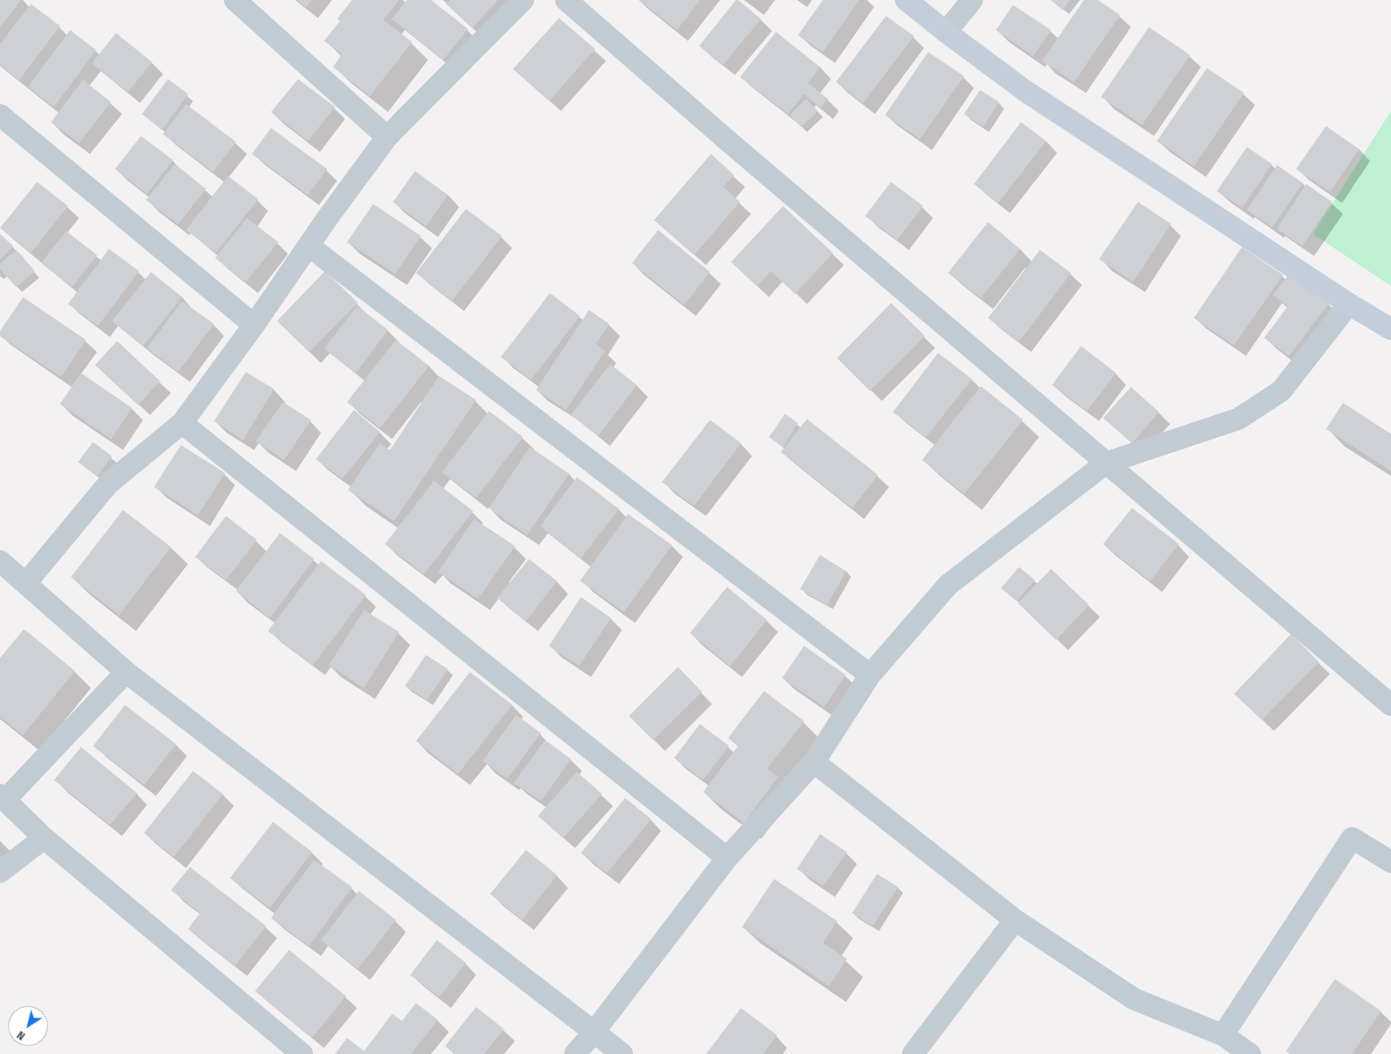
<!DOCTYPE html>
<html>
<head>
<meta charset="utf-8">
<style>
	body { margin:0 }
	#map { position:relative; width:1391px; height:1054px; overflow:hidden; background:#f3f1f1; font-family:"Fira Sans Condensed",sans-serif }
	canvas { display:block }
	.north { position:absolute; left:8px; top:1006px; width:40px; height:40px; box-sizing:border-box; background:#fff; border:1px solid #b6bbbf; border-radius:50%; rotate:216deg; font-size:11px; font-weight:700; line-height:16px; text-align:center; color:#48545f }
	.north::after { content:''; display:block; margin:auto; width:14px; height:18px; background:#1274ec; clip-path:polygon(50% 0,100% 100%,50% 72%,0 100%) }
</style>
</head>
<body>
<div id="map">
<canvas width="1391" height="1054"></canvas>
<div class="north">N</div>
</div>
<script>
const context = document.querySelector('canvas').getContext('2d');
context.lineJoin = 'round';
function fill(path, color) { context.fillStyle = color; context.fill(path, 'evenodd'); }
const toPath = rows => new Path2D(rows.map(r => 'M' + r).join(''));
function trace(path, color, width, dash) { context.strokeStyle = color; context.lineWidth = width; context.lineCap = dash ? 'butt' : 'round'; context.setLineDash(dash || []); context.stroke(path); }
fill(toPath([
	[1391,111,1391,286,1313,234]
]), '#bef1d1');
fill(toPath([
	[0,0,23,0,29,7,31,5,59,27,67,35,70,32,100,55,116,34,152,63,163,74,140,103,101,71,89,86,110,103,122,114,90,154,63,134,52,122,59,113,0,66],
	[295,0,332,0,318,18],
	[354,0,403,0,406,3,408,0,429,0,467,30,478,41,455,70,405,30,401,35,411,43,428,60,388,112,351,83,334,66,342,57,326,41,341,21],
	[443,0,519,0,484,39],
	[639,0,720,0,688,41,647,8],
	[744,0,775,0,764,15],
	[797,0,812,0,807,7],
	[824,0,867,0,874,7,835,63,811,46,799,35],
	[1051,0,1080,0,1069,14],
	[1085,0,1097,0,1119,16,1131,27,1086,93,1055,73,1047,64,1045,67,1009,42,997,30,1050,31,1059,39],
	[559,19,606,61,561,111,526,80],
	[760,19,772,31,735,75,712,57,701,46],
	[913,37,924,48,875,114,848,93,837,82],
	[1189,56,1201,67,1154,136,1114,109,1103,97],
	[820,67,831,79,820,93,839,111,833,119,816,105,814,108,823,117,807,132,800,125,753,88,741,77],
	[963,77,974,88,932,150,898,126,886,115],
	[168,81,193,101,189,107,235,143,247,154,228,178,257,200,268,211,257,227,277,243,288,254,258,293,228,269,217,258,218,256,191,233,189,235,159,212,148,200,150,198,128,181,116,169,172,160,183,172,213,197,224,182,176,145,164,134,165,132,143,114],
	[980,91,999,103,1004,109,989,132,971,120,966,114],
	[1243,94,1255,105,1206,177,1170,152,1158,141],
	[334,108,345,119,320,152,284,124,272,112],
	[1046,141,1057,153,1010,213,987,195,976,184],
	[1359,149,1370,161,1342,203,1309,180,1298,169],
	[254,154,326,170,337,181,319,205,265,165],
	[711,156,745,187,735,199,751,214,706,265,655,220],
	[1271,165,1276,169,1302,183,1306,187,1331,203,1343,214,1314,256,1285,236,1284,238,1255,217,1254,219,1230,202,1218,191],
	[37,183,67,207,79,218,67,233,102,261,110,251,138,272,146,280,182,297,192,309,213,324,224,336,190,382,155,356,118,326,110,337,81,315,70,304,78,293,13,239,2,228],
	[448,195,459,207,438,237,406,214,394,202],
	[922,207,933,218,909,250,878,227,867,216],
	[783,208,844,265,807,304,783,281,769,297,744,274],
	[1170,225,1181,236,1145,292,1112,271,1101,259],
	[658,232,709,273,721,284,696,316,644,275,633,263],
	[0,235,24,258,23,258,39,278,22,292,7,276,4,279,0,276],
	[420,237,432,248,407,285,360,254,348,242],
	[501,237,512,248,464,311,429,284,418,273],
	[1020,249,1032,262,1041,251,1070,274,1082,285,1031,352,1001,329,989,318,1027,269,1025,268,993,309,961,284,950,273],
	[325,273,368,315,388,331,399,342,398,343,429,366,439,377,475,401,488,414,522,438,534,449,533,450,569,474,575,481,577,479,619,510,627,518,671,545,683,557,635,623,593,592,582,580,591,567,548,533,539,545,501,520,489,507,488,509,450,479,443,489,472,512,483,523,482,525,514,547,526,559,509,582,511,583,529,560,557,582,568,594,538,631,510,609,499,598,490,610,450,583,443,575,435,584,398,556,386,544,398,528,366,506,349,489,351,487,328,470,317,459,379,432,391,444,387,449,390,451,422,403,421,402,392,439,360,414,349,402,365,381,330,353,321,363,278,321],
	[1290,274,1328,304,1340,315,1300,367,1277,349,1266,338,1288,308,1282,303,1246,356,1207,329,1195,318,1282,276,1286,280],
	[550,294,583,320,609,325,620,336,608,355,616,363,613,368,636,385,648,397,610,446,578,420,548,401,537,390,539,387,513,368,502,356],
	[891,304,935,348,882,401,838,358],
	[0,333,85,341,97,352,81,374,132,409,143,420,123,450,73,416,61,404,73,388,11,345,0,335],
	[247,373,274,390,285,402,284,404,310,421,321,433,296,471,269,453,259,443,254,450,227,433,215,421],
	[1115,373,1126,385,1099,421,1065,396,1053,385],
	[108,376,159,382,171,393,150,415],
	[972,380,980,388,981,387,1022,421,1039,437,982,510,940,476,924,460,935,445,906,423,894,411],
	[1158,412,1170,424,1144,454,1104,418],
	[785,415,801,428,877,476,889,487,864,519,794,463,782,452,785,449,771,437],
	[710,422,741,444,752,456,706,516,675,494,664,482],
	[1328,429,1391,435,1391,476,1344,446],
	[94,444,117,463,103,481,85,467],
	[224,474,235,485,210,526,167,498,156,487],
	[123,511,171,548,188,564,136,631,89,594,72,577],
	[280,534,319,565,365,596,376,607,370,615,398,633,410,645,375,699,341,677,331,667,325,675,281,642,270,631,275,623,248,603,237,591,238,590,208,568,196,556,256,541,267,552],
	[1104,544,1178,545,1189,557,1162,592,1115,555],
	[1051,570,1100,617,1068,650,1020,603,1008,594,1034,581,1038,584],
	[846,571,851,577,833,609,807,595,802,589],
	[727,589,767,621,778,632,742,677,702,645,691,633],
	[611,619,622,630,591,677,561,657,550,645],
	[1291,636,1330,674,1274,731,1247,705],
	[0,660,74,671,91,688,40,751,0,719],
	[678,669,712,704,665,751,630,716],
	[447,670,453,675,433,705,412,692,406,686],
	[470,673,512,705,523,717,521,720,540,734,551,746,571,760,582,771,579,775,613,806,575,848,551,827,547,808,527,794,521,788,519,790,495,773,487,764,470,785,428,753,417,741],
	[845,676,857,687,836,718,794,689,783,678],
	[764,692,803,722,820,739,795,795,761,839,721,809,704,792,709,786,686,769,675,758,728,747,734,753,739,747,729,738],
	[125,706,176,745,187,756,156,796,106,757,95,745],
	[193,772,223,795,234,806,186,868,156,844,145,833],
	[56,780,136,793,147,805,122,836,67,792],
	[650,819,661,831,619,884,594,865,582,853],
	[273,823,312,853,323,864,321,866,351,888,357,894,395,921,406,932,370,980,328,946,321,956,284,929,272,918,275,914,243,889,231,878],
	[0,841,11,852,0,863],
	[526,852,557,876,568,888,534,930,503,906,492,894],
	[846,853,857,864,835,897,810,880,798,868],
	[878,875,898,888,903,893,879,931,859,919,853,913],
	[173,890,265,927,277,938,247,976,201,940,189,929,200,914,184,902],
	[836,922,853,938,841,957,863,977,846,1002,760,943,743,927],
	[465,963,476,975,451,1008,423,986,412,975],
	[256,991,345,997,357,1008,324,1048,268,1002],
	[741,1010,776,1036,787,1048,783,1054,708,1054],
	[1380,1011,1391,1022,1391,1024,1371,1054,1290,1054],
	[437,1020,449,1032,431,1054,336,1054,364,1052],
	[503,1030,515,1041,504,1054,454,1054,446,1046]
]), '#0003');
fill(toPath([
	[0,0,21,0,0,27],
	[297,0,312,0,306,7],
	[352,0,399,0,383,20,412,42,370,96,333,67,342,54,324,41,340,21,337,19],
	[407,0,431,0,468,29,443,60,392,19],
	[450,0,498,0,472,28,446,4],
	[639,0,700,0,677,30],
	[736,0,738,0,761,19,723,65,699,46],
	[823,0,859,0,823,52,798,35],
	[1051,0,1070,0,1063,10],
	[1084,0,1098,0,1120,15,1074,82,1042,61],
	[31,4,60,26,19,80,0,65,0,44],
	[1013,5,1051,30,1033,56,996,30],
	[886,16,914,36,863,103,836,82],
	[559,18,595,49,549,101,513,69],
	[1149,27,1190,55,1142,125,1101,97],
	[70,30,96,50,54,107,28,87],
	[776,32,820,67,808,83,828,99,821,108,804,94,788,114,740,77],
	[116,33,152,62,128,92,92,63],
	[928,52,964,76,920,139,885,115],
	[1207,68,1244,93,1194,166,1157,141],
	[168,79,188,94,162,130,142,114],
	[298,79,335,107,308,141,271,112],
	[83,80,111,102,79,143,51,122],
	[980,90,999,102,983,127,964,114],
	[806,99,818,111,801,127,790,115],
	[186,104,236,142,213,172,163,134],
	[1021,122,1046,141,998,203,974,184],
	[1326,126,1359,149,1330,192,1296,169],
	[271,128,327,169,308,195,252,154],
	[141,136,173,160,147,194,115,169],
	[1247,147,1272,164,1242,208,1217,191],
	[711,154,734,175,723,187,740,202,694,255,654,220],
	[175,164,206,189,178,224,146,200],
	[1277,165,1303,183,1272,227,1247,210],
	[415,171,448,195,426,226,393,202],
	[228,176,258,199,216,253,186,230],
	[37,182,68,206,31,253,0,228],
	[891,182,923,206,897,240,865,216],
	[1306,184,1332,202,1302,246,1277,229],
	[1138,202,1171,224,1133,282,1099,259],
	[373,204,421,236,395,274,347,242],
	[783,206,833,253,795,294,771,271,757,286,731,262],
	[466,209,502,236,452,301,416,273],
	[247,218,278,242,246,282,215,258],
	[988,222,1020,249,981,298,948,273],
	[658,230,710,272,684,305,632,263],
	[66,231,97,255,72,287,41,263],
	[0,234,13,246,0,260],
	[1242,247,1283,275,1234,345,1194,318],
	[109,249,139,271,98,326,68,304],
	[16,250,35,271,16,287,0,269,0,264],
	[1040,250,1071,273,1019,342,988,318],
	[325,271,358,303,309,352,277,321],
	[151,272,182,297,143,346,112,321],
	[1290,273,1329,303,1289,356,1264,338,1288,306,1273,295],
	[550,293,580,316,531,380,501,357],
	[23,297,86,340,61,377,0,336,0,331],
	[182,301,214,324,178,372,147,348],
	[891,303,925,336,870,391,837,358],
	[357,306,388,330,356,373,324,349],
	[589,310,609,324,596,344,605,351,566,410,536,390],
	[396,340,429,366,380,428,347,402],
	[117,341,160,381,138,405,95,365],
	[1081,346,1116,373,1087,411,1052,385],
	[938,353,972,379,926,437,893,412],
	[610,364,637,385,598,436,571,415],
	[246,372,274,389,243,440,214,421],
	[81,373,132,408,111,439,60,404],
	[439,376,476,400,394,521,348,490,380,443,390,450],
	[981,386,1023,420,964,494,922,460],
	[1131,387,1159,412,1132,443,1103,418],
	[283,402,311,420,284,460,256,441],
	[1343,403,1391,434,1391,471,1326,429],
	[354,410,380,432,342,479,316,459],
	[489,411,523,437,476,498,442,472],
	[785,414,798,423,783,447,769,437],
	[807,419,878,475,852,508,781,452],
	[710,420,741,443,694,506,662,482],
	[93,442,112,456,97,476,78,462],
	[181,445,225,473,198,515,154,487],
	[530,447,569,474,527,535,489,508],
	[577,477,619,509,581,558,540,526],
	[434,481,473,511,424,574,385,544],
	[1132,508,1179,544,1150,581,1103,544],
	[123,510,171,547,119,615,71,577],
	[628,514,672,545,624,612,580,581],
	[226,516,257,540,226,580,195,557],
	[474,519,515,546,478,599,438,572],
	[280,533,314,559,270,618,236,591],
	[820,555,846,571,827,605,800,589],
	[529,559,557,581,526,621,497,598],
	[321,561,366,595,313,665,268,631],
	[1019,567,1035,580,1017,601,1001,588],
	[1051,569,1089,605,1056,640,1018,603],
	[727,587,767,620,730,666,690,633],
	[581,597,611,618,579,666,549,646],
	[364,610,399,632,364,688,329,665],
	[24,629,75,671,23,735,0,717,0,658],
	[1291,634,1319,662,1262,720,1234,694],
	[804,646,846,675,824,707,782,678],
	[426,655,448,669,427,700,405,686],
	[678,667,702,692,653,740,629,716],
	[470,672,512,705,458,774,416,741],
	[764,691,804,721,767,769,778,777,744,823,703,792,738,746,728,738],
	[125,705,176,744,144,785,93,746],
	[516,715,541,733,507,779,483,761],
	[700,724,729,746,703,780,674,758],
	[545,740,571,759,541,801,514,783],
	[81,747,137,793,110,825,54,780],
	[193,771,223,794,174,857,144,833],
	[577,772,602,794,563,838,538,816],
	[625,798,651,819,607,873,581,853],
	[273,822,312,852,270,908,230,878],
	[820,834,847,852,823,886,797,869],
	[526,850,557,875,522,920,490,894],
	[314,860,352,887,309,946,271,918],
	[190,867,266,926,235,966,188,929,200,913,171,890],
	[877,874,898,887,873,926,852,913],
	[774,879,837,921,823,943,847,959,829,986,742,927],
	[359,891,396,920,358,969,321,940],
	[437,940,466,963,439,997,410,975],
	[289,950,346,996,312,1038,255,991],
	[1335,979,1381,1011,1352,1054,1290,1054,1286,1051],
	[416,1003,438,1020,411,1054,335,1054,347,1038,364,1051,392,1014,402,1021],
	[476,1007,504,1029,484,1054,455,1054,445,1046],
	[741,1008,777,1035,763,1054,706,1054]
]), '#cdd0d5');
trace(toPath([
	[235,0,387,137],
	[566,0,728,141,1391,705],
	[946,32,972,0],
	[0,115,254,325],
	[309,246,870,675],
	[182,423,727,858],
	[0,561,126,672,594,1032,575,1054],
	[26,583,108,484,182,423,254,325,326,220,387,137,523,0],
	[814,762,1015,920,1134,999,1223,1035,1250,1054],
	[0,795,44,838],
	[5,800,126,672],
	[0,872,44,838,302,1054],
	[1223,1035,1352,838,1391,862],
	[622,1054,594,1032,727,858,814,762,870,675,948,585,1106,463,1238,419,1281,391,1349,304],
	[913,1054,1015,920]
]), '#c1cbd3', 22);
trace(toPath([
	[906,0,946,32,1024,90,1349,304,1391,329]
]), '#c3ceda', 22);
</script>
</body>
</html>
